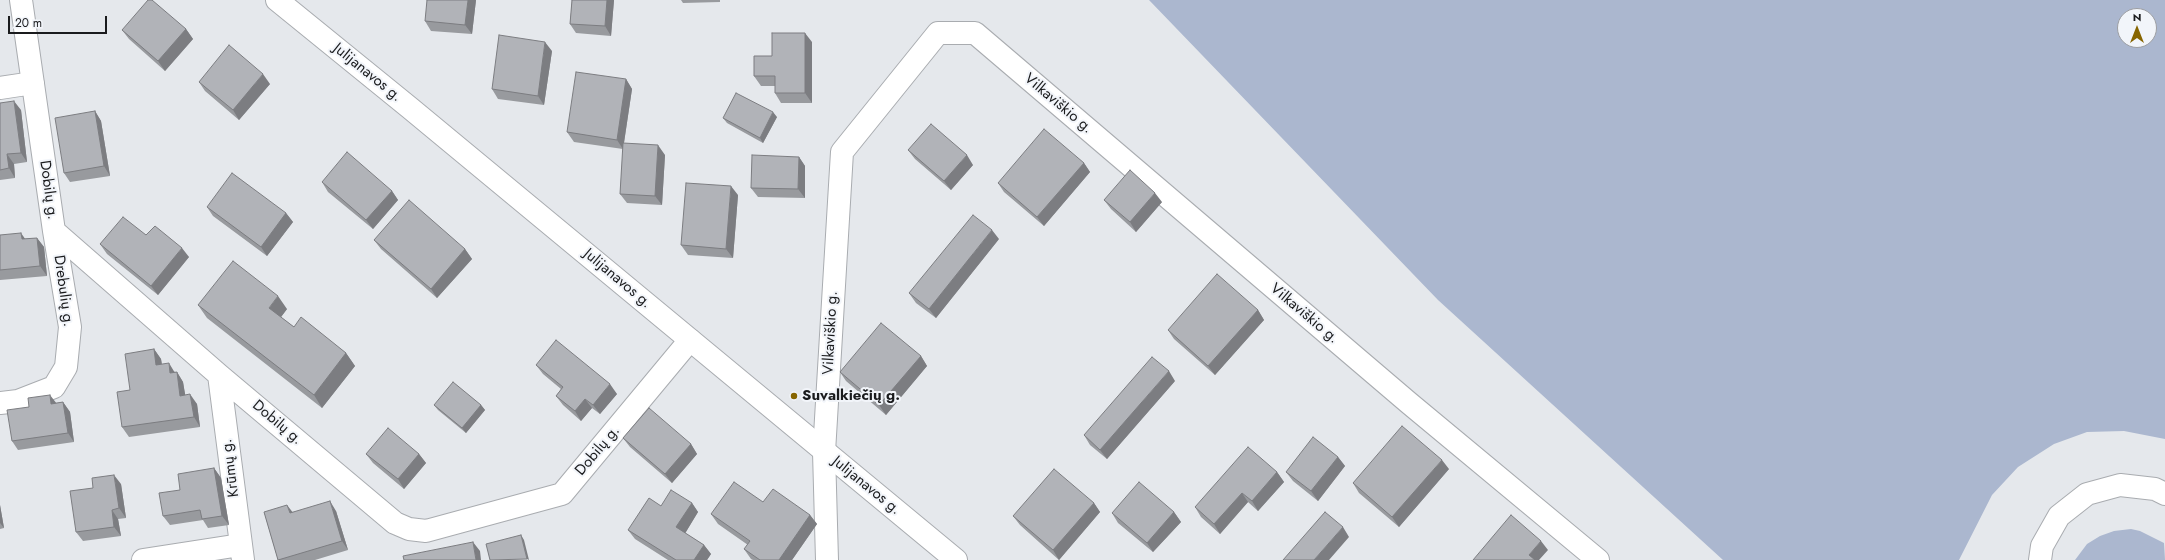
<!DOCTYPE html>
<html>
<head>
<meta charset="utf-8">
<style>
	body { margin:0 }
	#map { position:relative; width:2165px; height:560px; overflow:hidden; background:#e5e8ec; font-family:Jost,sans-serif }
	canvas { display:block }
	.north { position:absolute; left:2117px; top:8px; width:40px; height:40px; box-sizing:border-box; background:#f2f5fa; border:1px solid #9c9ea2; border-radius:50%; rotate:0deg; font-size:11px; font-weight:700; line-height:16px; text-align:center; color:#1a1b1d }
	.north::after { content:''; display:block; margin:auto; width:14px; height:18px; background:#876500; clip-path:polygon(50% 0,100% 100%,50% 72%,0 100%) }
	.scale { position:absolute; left:8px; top:16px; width:99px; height:18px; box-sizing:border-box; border:2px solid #1a1b1d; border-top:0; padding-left:5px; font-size:12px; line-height:14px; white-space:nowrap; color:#1a1b1d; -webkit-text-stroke:3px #f2f5fa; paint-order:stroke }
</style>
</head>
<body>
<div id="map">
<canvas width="2165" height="560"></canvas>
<div class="north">N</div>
<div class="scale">20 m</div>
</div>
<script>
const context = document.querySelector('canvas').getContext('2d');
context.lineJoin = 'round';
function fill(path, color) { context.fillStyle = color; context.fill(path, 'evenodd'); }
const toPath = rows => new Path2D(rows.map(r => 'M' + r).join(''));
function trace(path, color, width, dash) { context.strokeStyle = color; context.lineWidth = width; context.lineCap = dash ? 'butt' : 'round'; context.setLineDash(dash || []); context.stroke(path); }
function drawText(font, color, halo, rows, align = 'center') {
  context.font = font + ' Jost,sans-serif'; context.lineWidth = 4; context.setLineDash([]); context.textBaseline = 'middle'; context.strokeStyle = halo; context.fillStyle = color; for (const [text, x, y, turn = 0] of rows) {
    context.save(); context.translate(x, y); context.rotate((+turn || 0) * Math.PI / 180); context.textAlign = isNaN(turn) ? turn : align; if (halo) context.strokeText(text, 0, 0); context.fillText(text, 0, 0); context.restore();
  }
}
fill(toPath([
	[1149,0,2165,0,2165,439,2124,431,2087,432,2054,444,2018,467,1992,495,1959,560,1723,560,1438,300],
	[2125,16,2149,16,2149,40,2125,40],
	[2131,529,2140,531,2164,543,2165,560,2075,560,2087,544,2100,536,2114,531]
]), '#abb7cf');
const minor = toPath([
	[21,0,54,231,219,375,395,523,409,529,426,531,562,494,690,340],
	[0,88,33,83],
	[219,375,243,560],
	[0,403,18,401,54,387,66,367,70,327,54,231],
	[143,560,240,545],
	[827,560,824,452,842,152,938,33,975,33,1409,403,1598,560]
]);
const major = toPath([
	[277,0,410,108,956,560],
	[2040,560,2042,546,2059,516,2087,494,2120,485,2155,489,2165,494]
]);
trace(minor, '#a9acb0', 24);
trace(major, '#a9acb0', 24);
trace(minor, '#fff', 22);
trace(major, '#fff', 22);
fill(toPath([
	[476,0,472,34,431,31,425,21],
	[572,0,614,0,611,36,576,33,570,24],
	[681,0,720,0,720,2,683,3],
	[186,29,193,39,165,71,129,39,122,30],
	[812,42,812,103,781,103,775,93,775,86,761,86,754,76,772,56],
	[552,51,544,105,498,99,492,89],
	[626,79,632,89,624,143,665,155,662,205,627,203,620,194,623,149,574,142,567,132],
	[199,82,270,84,239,120,205,91],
	[0,103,21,110,27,162,14,164,15,178,0,180],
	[95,111,101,121,110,176,70,182,64,173],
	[777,117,763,143,727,123,723,118],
	[908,150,973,165,951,190,915,159],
	[799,157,805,166,805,198,758,197,751,188],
	[1084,163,1090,172,1044,226,1004,192,998,183],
	[322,182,392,191,398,200,373,229,328,192],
	[738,195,733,258,688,255,681,245],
	[1104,200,1162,202,1136,232,1111,209],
	[207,207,286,213,293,222,267,256,213,216],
	[0,235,25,239,37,238,44,247,47,276,0,280],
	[146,235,189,257,158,295,107,254,100,244],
	[999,239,936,318,916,303,909,293],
	[374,240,465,249,472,259,437,298,381,249],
	[198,305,287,309,281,317,294,327,346,353,355,366,322,408,207,318],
	[1258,310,1264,320,1215,375,1174,339,1168,330],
	[154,349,161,359,162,364,175,372,177,372,183,382,185,395,197,404,200,427,129,437,122,427,130,390],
	[921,356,927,366,886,415,846,381,840,372],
	[536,365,617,394,600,414,592,408,581,421,563,405,556,396,561,389,543,374],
	[1175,381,1107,459,1090,445,1084,435],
	[63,402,70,412,74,442,18,450,12,441,56,403],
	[434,405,481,405,485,410,466,433,438,410],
	[623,438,691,444,697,454,672,483,630,447],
	[366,454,419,454,426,463,404,489,373,463],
	[1338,457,1345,466,1318,501,1293,481,1286,472],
	[214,468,221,478,229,525,208,528,203,520,170,525,163,516,180,490],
	[1449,469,1399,527,1359,493,1353,483],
	[1277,472,1284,482,1258,511,1248,502,1220,534,1201,517,1195,507],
	[121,484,126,518,118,519,121,536,83,541,76,532],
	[763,502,810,515,817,524,792,560,753,560,751,559,744,549,748,545,718,524,711,514],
	[692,503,698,512,685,533,704,545,711,554,707,560,668,560,635,539,628,530,661,506],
	[1094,503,1100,512,1059,560,1020,525,1013,516],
	[0,505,4,528,0,529],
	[336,511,348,550,315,560,278,560,264,512,293,512],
	[1174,512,1181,522,1153,552,1118,523,1112,513]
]), '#989a9e');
fill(toPath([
	[468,0,476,0,472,34,465,25],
	[607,0,614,0,611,36,605,26],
	[186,29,193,39,165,71,158,61],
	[805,33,812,42,812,103,805,93],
	[545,42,552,51,544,105,538,96],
	[263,74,270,84,239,120,233,110],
	[626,79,632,89,623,149,617,140],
	[14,101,21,110,27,162,21,153],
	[95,111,101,121,110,176,104,166],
	[773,112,777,117,763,143,760,138],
	[658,145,665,155,662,205,655,196],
	[7,154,14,164,15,178,9,168],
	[967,155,973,165,951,190,944,181],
	[799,157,805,166,805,198,798,189],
	[1084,163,1090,172,1044,226,1037,217],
	[731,186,738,195,733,258,726,249],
	[392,191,398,200,373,229,366,220],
	[1155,193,1162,202,1136,232,1130,222],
	[286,213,293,222,267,256,261,247],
	[992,230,999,239,936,318,929,309],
	[21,233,28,243,22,239],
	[37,238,44,247,47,276,40,266],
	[182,248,189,257,158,295,151,286],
	[465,249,472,259,437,298,431,289],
	[278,296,287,309,278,321,269,308],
	[1258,310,1264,320,1215,375,1208,366],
	[154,349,161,359,163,374,156,365],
	[346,353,355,366,322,408,314,395],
	[921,356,927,366,886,415,879,405],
	[169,363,175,373,170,373],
	[1169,371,1175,381,1107,459,1100,450],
	[177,372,183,382,187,405,180,396],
	[610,384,617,394,600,414,593,405],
	[190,394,197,404,200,427,194,417],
	[50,395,57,404,51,404],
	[585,399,592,408,581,421,575,411],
	[63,402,70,412,74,442,68,433],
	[481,405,485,410,466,433,462,428],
	[691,444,697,454,672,483,665,474],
	[419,454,426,463,404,489,398,479],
	[1338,457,1345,466,1318,501,1311,491],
	[1442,460,1449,469,1399,527,1392,517],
	[214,468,221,478,229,525,222,516],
	[1277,472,1284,482,1258,511,1252,501],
	[114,475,121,484,126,518,119,508],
	[1242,493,1248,502,1220,534,1214,524],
	[330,501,336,511,348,550,342,541],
	[692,503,698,512,683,537,676,527],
	[1094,503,1100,512,1059,560,1053,550],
	[0,505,4,528,0,523],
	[287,505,294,514,290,513],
	[112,510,118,519,121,536,114,527],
	[1174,512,1181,522,1153,552,1147,543],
	[810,515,817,524,792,560,779,560],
	[1343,527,1349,537,1329,560,1314,560],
	[521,535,524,540,529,560,527,559],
	[1541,541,1548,550,1539,560,1533,560,1529,555],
	[473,542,480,551,481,560,476,560],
	[704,545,711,554,707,560,694,560]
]), '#7c7d81');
const building = toPath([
	[148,0,152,0,186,29,158,61,122,30,148,0],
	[427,0,468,0,465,25,425,21,427,0],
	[572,0,607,0,605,26,570,24,572,0],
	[772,33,805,33,805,93,775,93,775,76,754,76,754,56,772,56,772,33],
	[499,35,545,42,538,96,492,89,499,35],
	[229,45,263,74,233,110,199,82,229,45],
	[576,72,626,79,617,140,567,132,576,72],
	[736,93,773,112,760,138,723,118,736,93],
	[14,101,21,153,7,154,9,168,0,170,0,103,14,101],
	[95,111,104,166,64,173,55,118,95,111],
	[931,124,967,155,944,181,908,150,931,124],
	[1044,129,1084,163,1037,217,998,183,1044,129],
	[623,143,658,145,655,196,620,194,623,143],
	[347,152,392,191,366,220,322,182,347,152],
	[752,155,799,157,798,189,751,188,752,155],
	[1130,170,1155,193,1130,222,1104,200,1130,170],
	[232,173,286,213,261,247,207,207,232,173],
	[686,183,731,186,726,249,681,245,686,183],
	[409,200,465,249,431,289,374,240,409,200],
	[973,215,992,230,929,309,909,293,973,215],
	[123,217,146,235,155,226,182,248,151,286,100,244,123,217],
	[21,233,22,239,37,238,40,266,0,270,0,235,21,233],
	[233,261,278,296,269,308,294,327,301,317,346,353,314,395,198,305,233,261],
	[1217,274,1258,310,1208,366,1168,330,1217,274],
	[881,323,921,356,879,405,840,372,881,323],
	[556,340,610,384,593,405,585,399,575,411,556,396,563,387,536,365,556,340],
	[154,349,156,365,169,363,170,373,177,372,180,396,190,394,194,417,122,427,117,392,130,390,125,354,154,349],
	[1152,357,1169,371,1100,450,1084,435,1152,357],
	[453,382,481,405,462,428,434,405,453,382],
	[50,395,51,404,63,402,68,433,12,441,7,410,29,407,28,398,50,395],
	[649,408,691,444,665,474,623,438,649,408],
	[1402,426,1442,460,1392,517,1353,483,1402,426],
	[388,428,419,454,398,479,366,454,388,428],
	[1313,437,1338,457,1311,491,1286,472,1313,437],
	[1248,447,1277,472,1252,501,1242,493,1214,524,1195,507,1248,447],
	[214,468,222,516,202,519,200,510,163,516,159,493,180,490,178,474,214,468],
	[1054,469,1094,503,1053,550,1013,516,1054,469],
	[114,475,119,508,112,510,114,527,76,532,70,491,93,488,92,478,114,475],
	[734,482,763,502,773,489,810,515,779,560,760,560,744,549,750,541,711,514,734,482],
	[1139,482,1174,512,1147,543,1112,513,1139,482],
	[671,490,692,503,676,527,704,545,694,560,676,560,628,530,649,498,661,506,671,490],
	[330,501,342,541,278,560,264,512,287,505,290,513,330,501],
	[1325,512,1343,527,1314,560,1283,560,1325,512],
	[1511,515,1541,541,1529,555,1535,560,1473,560,1511,515],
	[521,535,527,559,490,560,486,544,521,535],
	[473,542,476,560,404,560,403,556,473,542]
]);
fill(building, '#b1b3b8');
trace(building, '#7c7d81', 1);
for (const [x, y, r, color] of [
	[794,396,4,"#876500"]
]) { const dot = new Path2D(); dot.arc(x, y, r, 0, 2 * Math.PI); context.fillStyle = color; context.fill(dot); trace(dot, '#f2f5fa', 1.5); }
drawText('15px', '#1a1b1d', '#f2f5fa', [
	["Julijanavos g.",367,73,39],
	["Vilkaviškio g.",1058,104,40],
	["Dobilų g.",48,190,82],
	["Julijanavos g.",617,279,40],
	["Drebulių g.",63,291,82],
	["Vilkaviškio g.",1304,314,40],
	["Vilkaviškio g.",831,333,-87],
	["Dobilų g.",277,423,40],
	["Dobilų g.",598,451,-50],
	["Krūmų g.",231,468,-97],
	["Julijanavos g.",866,486,39]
]);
drawText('bold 15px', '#1a1b1d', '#f2f5fa', [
	["Suvalkiečių g.",802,396]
], 'left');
</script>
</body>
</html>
